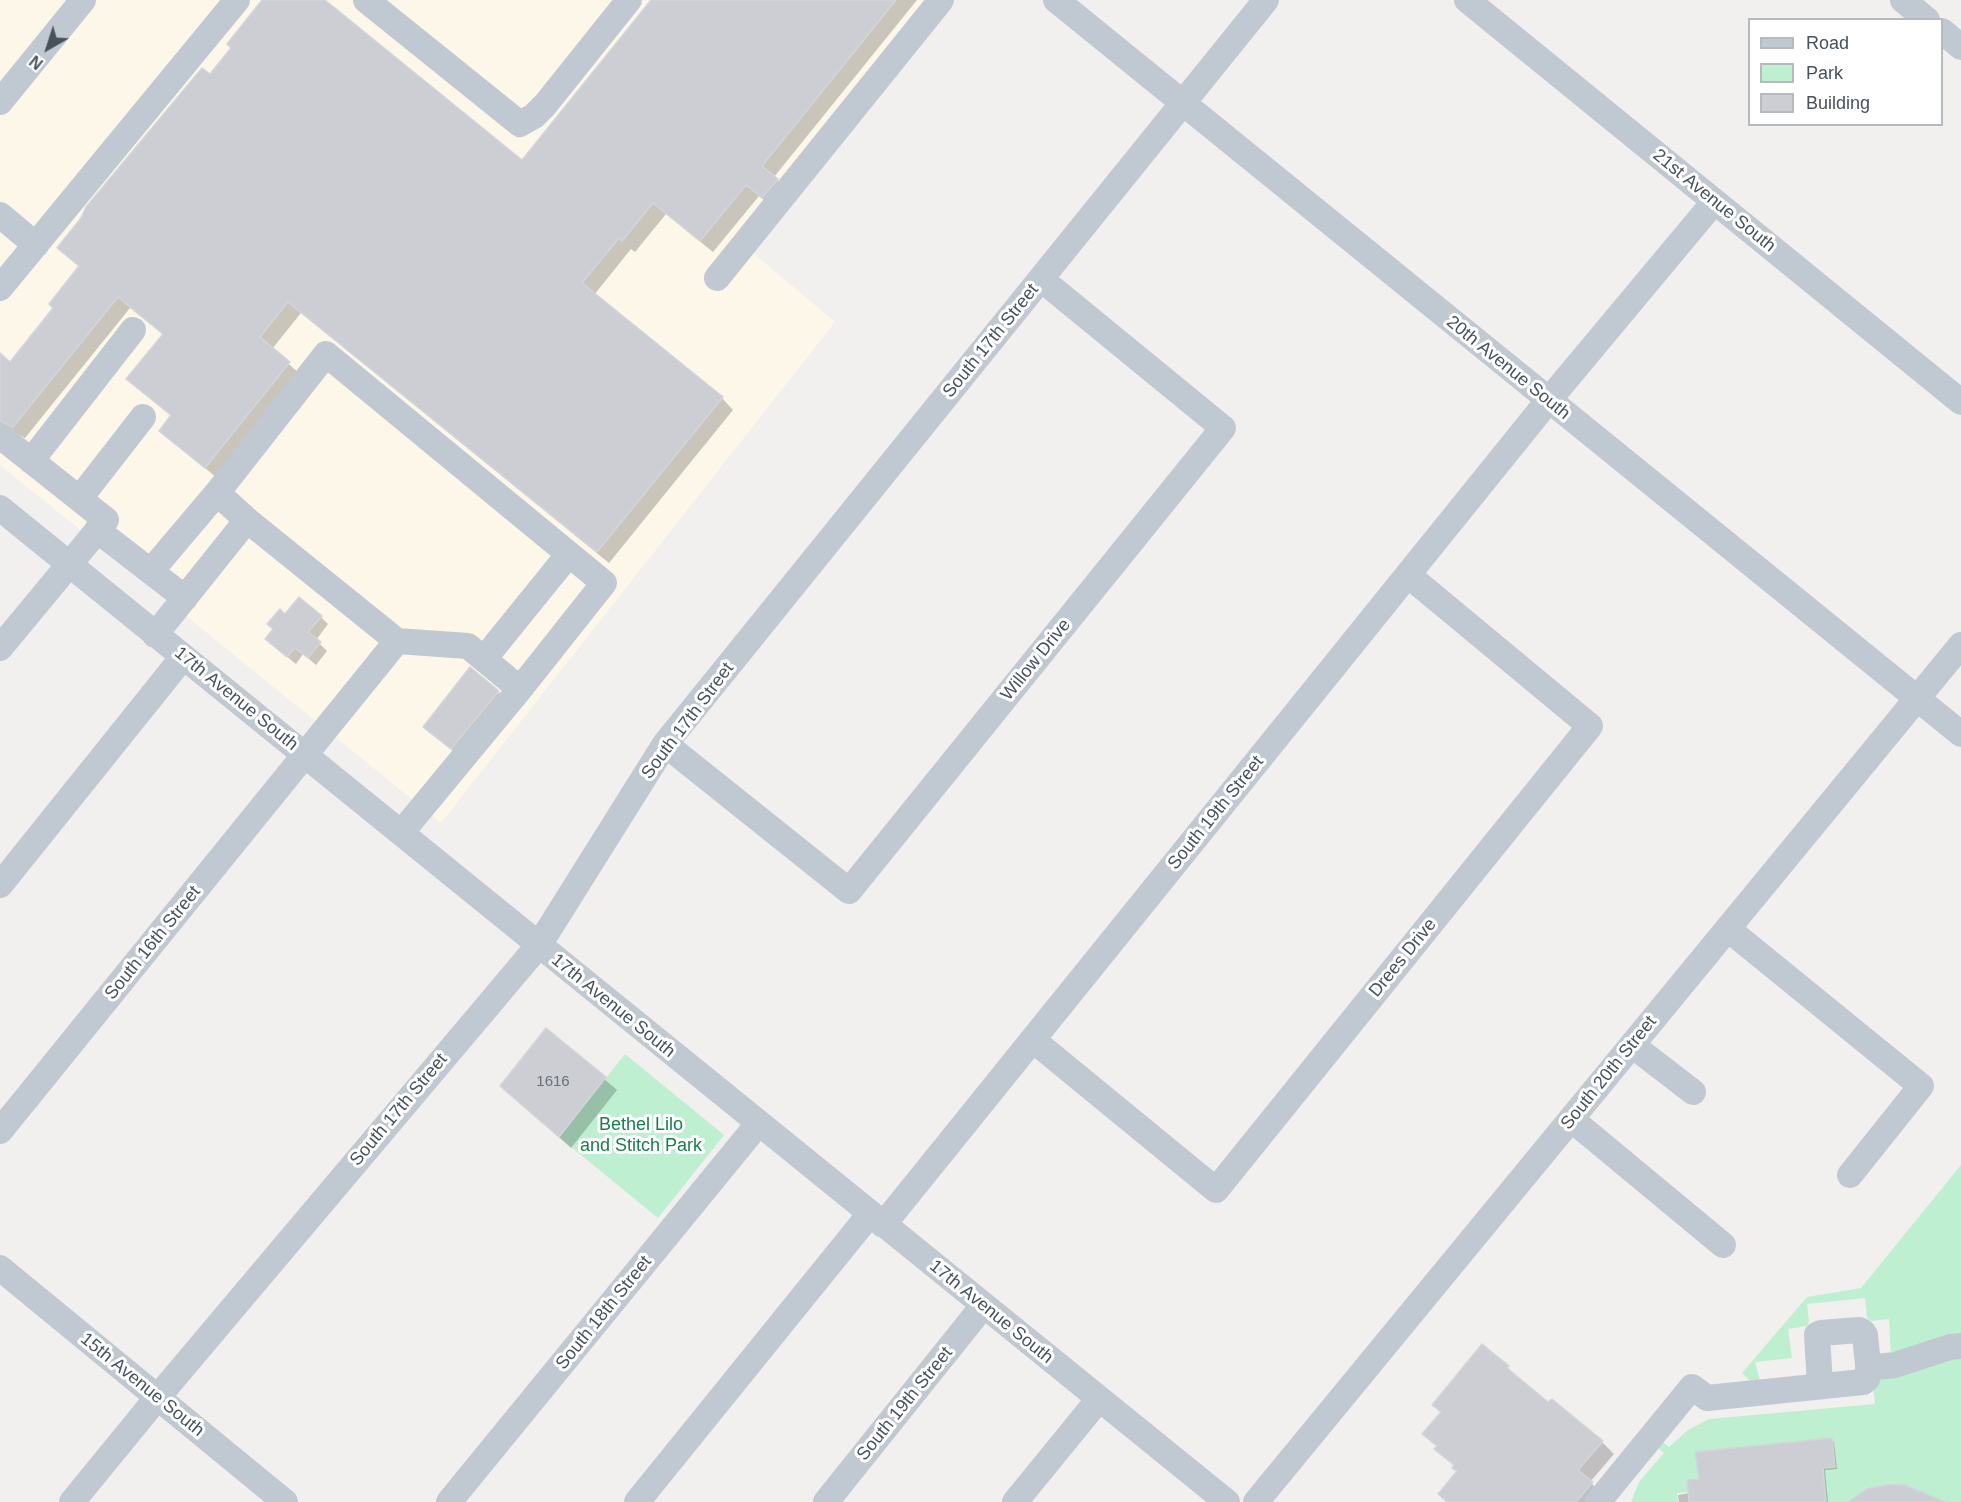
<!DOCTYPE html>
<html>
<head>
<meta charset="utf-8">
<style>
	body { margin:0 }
	#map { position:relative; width:1961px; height:1502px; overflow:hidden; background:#f2efef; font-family:Helvetica,sans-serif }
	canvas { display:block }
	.legend { position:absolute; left:1748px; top:18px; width:195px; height:108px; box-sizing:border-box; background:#fff; border:2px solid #b5babe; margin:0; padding:8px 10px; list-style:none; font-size:18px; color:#47525c }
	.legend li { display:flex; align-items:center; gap:12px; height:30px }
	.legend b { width:30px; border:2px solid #b5babe }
	.north { position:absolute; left:18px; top:18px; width:60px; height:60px; -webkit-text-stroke:4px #fff; paint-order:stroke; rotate:219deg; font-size:16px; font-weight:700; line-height:24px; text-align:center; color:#47525c }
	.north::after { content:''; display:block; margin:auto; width:21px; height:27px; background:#47525c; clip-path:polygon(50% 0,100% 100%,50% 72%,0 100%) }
</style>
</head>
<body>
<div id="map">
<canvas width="1961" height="1502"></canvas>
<ul class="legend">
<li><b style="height:8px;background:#c0c9d1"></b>Road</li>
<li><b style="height:16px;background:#beefd1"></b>Park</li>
<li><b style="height:16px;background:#ccced4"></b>Building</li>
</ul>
<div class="north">N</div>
</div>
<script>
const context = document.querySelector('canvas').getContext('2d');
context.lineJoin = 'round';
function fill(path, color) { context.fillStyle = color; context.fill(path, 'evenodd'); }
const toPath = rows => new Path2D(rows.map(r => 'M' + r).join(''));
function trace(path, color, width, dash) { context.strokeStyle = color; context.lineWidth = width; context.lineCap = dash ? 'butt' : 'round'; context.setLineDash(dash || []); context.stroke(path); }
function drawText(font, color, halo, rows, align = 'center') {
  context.font = font + ' Helvetica,sans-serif'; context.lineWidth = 6; context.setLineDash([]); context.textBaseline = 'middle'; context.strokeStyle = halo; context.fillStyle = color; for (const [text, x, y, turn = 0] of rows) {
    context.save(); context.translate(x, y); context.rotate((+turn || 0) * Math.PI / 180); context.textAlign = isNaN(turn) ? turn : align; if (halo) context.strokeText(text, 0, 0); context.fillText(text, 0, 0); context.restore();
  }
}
fill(toPath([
	[0,0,955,0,752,252,835,322,441,823,0,465]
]), '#fcf7e9');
fill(toPath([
	[625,1054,724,1135,658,1218,559,1137],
	[1961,1165,1961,1337,1891,1356,1889,1319,1871,1321,1867,1318,1865,1298,1807,1304,1809,1322,1807,1326,1788,1329,1792,1358,1755,1362,1760,1381,1755,1385,1744,1375,1742,1373,1807,1297,1861,1288],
	[1961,1357,1961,1502,1933,1502,1920,1491,1905,1485,1891,1484,1867,1489,1852,1502,1826,1502,1824,1479,1815,1469,1835,1467,1832,1438,1695,1452,1699,1479,1687,1480,1688,1492,1677,1493,1678,1502,1631,1502,1639,1482,1664,1453,1654,1445,1659,1439,1669,1447,1688,1430,1709,1419,1875,1404,1873,1385,1876,1379]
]), '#beefd1');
fill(toPath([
	[264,0,322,0,522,162,653,0,917,0,774,177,789,192,775,209,759,196,713,252,666,214,635,252,631,249,594,295,722,398,733,410,609,563,301,313,272,349,301,375,217,478,161,431,172,417,129,379,164,335,130,308,25,438,16,433,12,433,0,423,0,367,10,364,55,308,80,267,59,248,210,77,233,48],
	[285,616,321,617,328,624,316,640,327,651,316,665,303,654,296,664,275,647],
	[498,692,507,701,460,757,425,727],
	[546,1030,617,1090,571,1148,502,1086],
	[1482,1346,1549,1404,1602,1442,1614,1454,1590,1482,1603,1495,1598,1502,1448,1502,1458,1472,1455,1466,1436,1449],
	[1832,1440,1834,1442,1837,1469,1825,1470,1828,1502,1679,1502,1678,1495,1690,1493,1700,1480]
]), '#0003');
const building = toPath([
	[262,0,325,0,522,160,651,0,896,0,762,166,778,179,762,198,746,185,700,241,653,203,622,241,619,238,582,283,723,397,597,552,288,302,260,337,290,362,205,468,159,431,171,415,126,379,163,334,118,297,13,427,0,421,0,353,10,362,53,308,49,304,79,266,57,248,81,218,86,207,202,68,210,74,231,48,227,44,262,0],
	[299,597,322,616,308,632,321,642,308,658,295,648,287,657,265,639,273,629,267,624,280,609,285,614,299,597],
	[470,667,499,691,451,749,423,727,470,667],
	[546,1028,606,1077,559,1137,500,1086,546,1028],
	[1482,1344,1509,1366,1507,1368,1548,1402,1552,1399,1603,1441,1578,1470,1593,1482,1576,1502,1447,1502,1438,1494,1457,1471,1452,1468,1454,1465,1434,1449,1437,1446,1422,1434,1441,1412,1432,1405,1482,1344],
	[1832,1438,1835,1467,1823,1468,1826,1502,1689,1502,1687,1480,1699,1479,1695,1452,1832,1438],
	[1891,1484,1905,1485,1945,1502,1848,1502,1867,1489,1891,1484]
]);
fill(building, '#ccced4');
trace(building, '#d3d5da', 1.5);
trace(toPath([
	[366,0,520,124,534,116,545,105,629,0],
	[1056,0,1961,734],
	[1467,0,1961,402],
	[1903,0,1927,20],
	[1942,31,1961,47],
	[0,102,83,0],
	[0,215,36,245],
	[717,278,941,0],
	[0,288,237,0],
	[0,436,106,520,0,648],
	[31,461,133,330],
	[80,498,143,417],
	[0,508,1227,1502],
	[97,530,185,598],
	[151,571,217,493],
	[155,635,247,520],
	[484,659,569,554],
	[665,744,849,891,1223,428,1041,279],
	[401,833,520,689,604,583,326,354,217,493,247,520,397,641,468,646,520,689],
	[0,885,183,657],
	[1728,929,1921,1086,1850,1175],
	[1033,1040,1216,1190,1590,726,1408,575],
	[1632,1045,1693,1092],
	[1571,1119,1723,1245],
	[0,1131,397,641],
	[883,1225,1548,401,1714,202],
	[0,1268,285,1502],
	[1868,1368,1895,1365,1950,1347,1961,1346],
	[72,1502,157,1398,539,945,665,744,1266,0],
	[449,1502,758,1124],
	[637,1502,870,1214],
	[826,1502,983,1306],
	[1015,1502,1099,1399],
	[1256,1502,1961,645],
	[1598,1502,1692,1387,1707,1398,1863,1382,1867,1379,1869,1374,1865,1335,1863,1332,1859,1330,1821,1333,1817,1335,1820,1385]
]), '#c0c9d1', 26);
drawText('15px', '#68717a', null, [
	["1616",553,1082]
]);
drawText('18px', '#47525c', '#fff', [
	["21st Avenue South",1714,201,39],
	["South 17th Street",991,341,-51],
	["20th Avenue South",1508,368,39],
	["Willow Drive",1036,660,-51],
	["17th Avenue South",236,699,39],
	["South 17th Street",688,721,-53],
	["South 19th Street",1216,813,-51],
	["South 16th Street",153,943,-51],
	["Drees Drive",1403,958,-51],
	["17th Avenue South",613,1006,39],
	["South 20th Street",1609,1073,-51],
	["South 17th Street",399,1110,-50],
	["17th Avenue South",991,1312,39],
	["South 18th Street",604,1313,-51],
	["15th Avenue South",142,1385,39],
	["South 19th Street",905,1404,-51]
]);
drawText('18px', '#187e4c', '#fff', [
	["Bethel Lilo",641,1125],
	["and Stitch Park",641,1146]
]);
</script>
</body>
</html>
